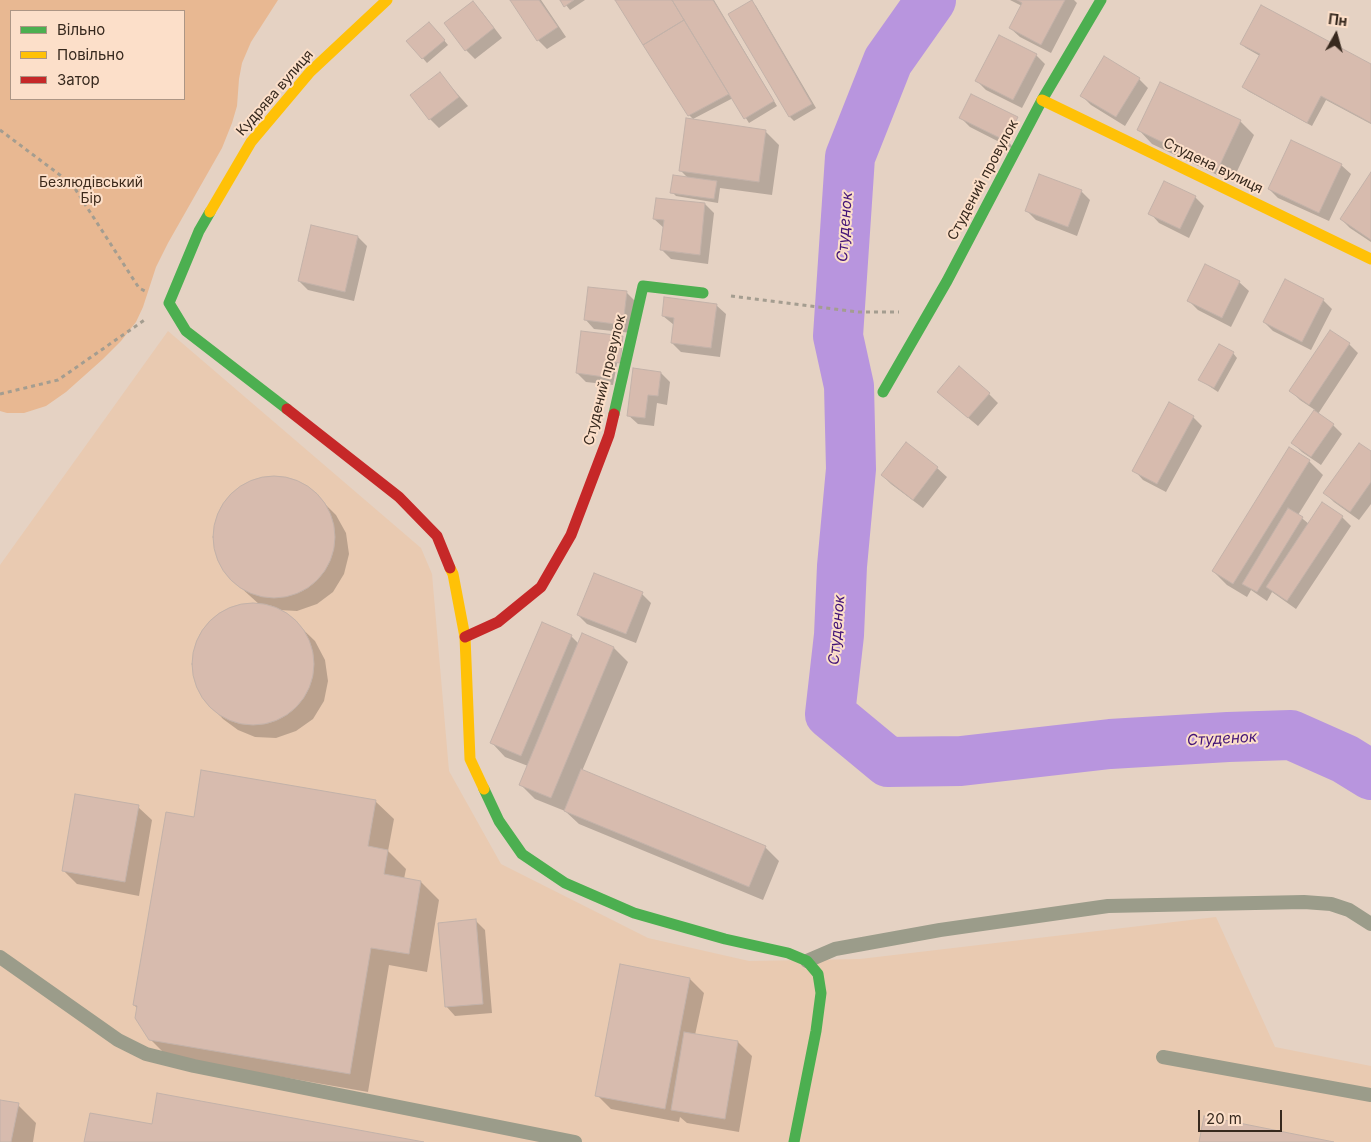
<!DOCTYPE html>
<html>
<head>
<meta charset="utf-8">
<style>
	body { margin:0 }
	#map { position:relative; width:1371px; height:1142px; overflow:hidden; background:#e5d2c3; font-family:Inter,sans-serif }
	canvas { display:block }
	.legend { position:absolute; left:10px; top:10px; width:175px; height:90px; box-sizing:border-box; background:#fcdfc9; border:1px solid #ad9685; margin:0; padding:6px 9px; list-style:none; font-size:15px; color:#37291e }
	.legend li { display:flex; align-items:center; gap:10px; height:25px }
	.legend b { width:25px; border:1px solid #ad9685 }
	.north { position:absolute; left:1311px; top:10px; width:50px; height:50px; -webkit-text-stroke:4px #fcdfc9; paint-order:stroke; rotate:7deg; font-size:14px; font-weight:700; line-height:20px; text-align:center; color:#37291e }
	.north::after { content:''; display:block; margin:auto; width:18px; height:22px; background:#37291e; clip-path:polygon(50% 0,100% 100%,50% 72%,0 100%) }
	.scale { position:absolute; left:1198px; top:1110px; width:84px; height:22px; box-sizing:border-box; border:2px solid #37291e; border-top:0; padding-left:6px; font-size:15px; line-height:18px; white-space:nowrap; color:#37291e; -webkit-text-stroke:4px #fcdfc9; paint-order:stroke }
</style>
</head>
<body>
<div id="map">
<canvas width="1371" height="1142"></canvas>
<ul class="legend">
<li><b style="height:6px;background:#4caf50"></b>Вільно</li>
<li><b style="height:6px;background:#ffc107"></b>Повільно</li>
<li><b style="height:6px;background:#c62828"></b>Затор</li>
</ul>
<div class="north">Пн</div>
<div class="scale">20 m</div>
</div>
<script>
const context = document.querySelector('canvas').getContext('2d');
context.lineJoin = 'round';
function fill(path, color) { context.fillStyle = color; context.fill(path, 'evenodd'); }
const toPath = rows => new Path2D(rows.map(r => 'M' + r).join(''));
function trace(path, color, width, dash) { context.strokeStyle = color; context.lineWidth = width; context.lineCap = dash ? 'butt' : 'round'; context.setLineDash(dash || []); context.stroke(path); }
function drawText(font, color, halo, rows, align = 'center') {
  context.font = font + ' Inter,sans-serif'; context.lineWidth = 4; context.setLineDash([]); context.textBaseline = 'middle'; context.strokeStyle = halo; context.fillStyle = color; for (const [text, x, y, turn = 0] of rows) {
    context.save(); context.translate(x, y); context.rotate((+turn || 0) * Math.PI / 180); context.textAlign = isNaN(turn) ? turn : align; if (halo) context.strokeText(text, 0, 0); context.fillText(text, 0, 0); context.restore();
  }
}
fill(toPath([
	[168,331,421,548,432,574,449,771,501,864,648,938,749,961,860,959,1216,917,1275,1047,1371,1066,1371,1142,0,1142,0,565]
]), '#e9cab1');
fill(toPath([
	[0,0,278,0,251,42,242,63,239,79,237,106,232,123,222,148,168,243,156,267,143,307,136,322,121,341,103,359,66,392,46,406,24,413,7,413,0,411],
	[11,11,184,11,184,99,11,99]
]), '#e8b892');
fill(toPath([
	[511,0,541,0,566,37,547,49,538,40],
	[562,0,585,0,570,10],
	[617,0,714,0,777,106,749,123,733,98,693,119,689,115],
	[1010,0,1074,0,1077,3,1051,53,1020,37,1010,28,1022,6],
	[752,2,756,6,816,108,794,121,790,117,730,14],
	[473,3,482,12,502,38,475,59,466,50],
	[434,28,448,45,427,63,408,41],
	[1241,44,1371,65,1371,124,1326,100,1312,126,1248,91,1243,87,1260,56,1246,48],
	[1036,55,1045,64,1022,108,986,90,977,81],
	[440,74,468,106,439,128,430,119],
	[1139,79,1148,88,1125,126,1091,105,1082,96],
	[972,95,1015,150,970,127,961,118],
	[1240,121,1254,135,1232,182,1152,144,1139,130],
	[765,131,779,145,772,195,720,188,718,203,676,196,672,192,688,178,680,170],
	[1341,165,1351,174,1329,221,1278,198,1269,189],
	[1371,174,1371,242,1350,228,1341,219],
	[1081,191,1090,200,1077,236,1036,220,1027,211],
	[1195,197,1204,206,1189,238,1159,223,1150,213],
	[705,204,714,213,708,264,671,259,662,250,664,228,654,219],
	[358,237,367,246,354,301,308,290,299,281],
	[1206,266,1239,282,1249,291,1231,327,1198,310,1189,301],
	[627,293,636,302,632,333,594,329,585,319],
	[1323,300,1332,309,1311,350,1273,331,1264,322],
	[716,305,726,314,720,357,681,352,672,343,674,325,663,316],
	[622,337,613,385,586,382,577,373],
	[1349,344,1358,353,1318,414,1333,425,1342,434,1321,465,1302,452,1293,443,1315,410,1300,400,1291,391],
	[1233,353,1237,358,1218,392,1200,380],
	[661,373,670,382,667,405,657,403,654,426,638,424,628,415],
	[989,394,998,403,978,426,948,401],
	[1193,417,1202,426,1166,492,1143,480,1134,470],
	[906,444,937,468,947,477,923,508,891,484,882,475],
	[1371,453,1371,504,1359,520,1334,502,1325,493],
	[1309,461,1323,475,1298,515,1309,524,1342,517,1351,526,1296,609,1272,592,1267,601,1251,590,1247,597,1227,585,1213,571],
	[266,477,287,478,306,486,322,501,336,515,346,533,349,554,344,574,333,592,317,604,297,611,279,610,286,613,315,641,325,660,328,681,324,701,313,719,296,731,276,738,255,737,238,730,223,719,209,704,198,689,193,671,194,652,200,634,212,620,228,609,246,604,260,605,229,577,219,562,214,544,215,525,221,507,233,493,248,483],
	[642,594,651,603,636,643,587,624,578,615],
	[583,635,614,648,628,662,582,771,765,847,779,861,763,900,579,824,565,811,535,799,521,785,528,766,505,757,492,743,571,636,579,644],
	[375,801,394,819,388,851,406,869,404,879,421,882,439,900,427,972,389,965,368,1092,168,1057,150,1039,138,1009,134,1005,195,818],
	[138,807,152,820,139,896,77,884,63,870],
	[476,921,485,930,492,1013,455,1016,446,1006],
	[690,979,704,993,695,1035,738,1042,752,1056,739,1132,687,1123,680,1117,679,1122,611,1109,597,1095],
	[0,1101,18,1105,36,1123,33,1142,0,1142]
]), '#0003');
trace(toPath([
	[931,0,888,61,850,157,838,336,849,386,851,469,842,566,839,635,830,714,888,762,961,761,1110,744,1228,737,1291,735,1345,759,1371,775]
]), '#b895de', 50);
const building = toPath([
	[510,0,539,0,558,27,537,41,510,0],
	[560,0,574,0,564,7,560,0],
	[615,0,672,0,684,20,643,45,615,0],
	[672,0,713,0,774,101,744,119,672,0],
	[752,0,812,104,789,117,728,14,752,0],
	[1017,0,1065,0,1041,45,1009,28,1022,3,1017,0],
	[473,1,494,28,465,51,444,23,473,1],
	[1261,5,1371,64,1371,123,1321,96,1307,123,1242,87,1260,54,1240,44,1261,5],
	[684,20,729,94,688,116,643,45,684,20],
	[429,22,445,40,422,59,406,41,429,22],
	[999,35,1037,54,1013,100,975,81,999,35],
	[1104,56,1140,78,1116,117,1080,96,1104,56],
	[440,72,459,97,429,120,410,95,440,72],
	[1160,82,1241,120,1218,169,1137,130,1160,82],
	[971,94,1018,117,1006,141,959,118,971,94],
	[686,118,766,130,759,182,679,171,686,118],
	[1291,140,1342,164,1319,213,1268,189,1291,140],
	[1371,172,1371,240,1340,219,1371,172],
	[1039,174,1082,190,1068,227,1025,211,1039,174],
	[673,175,717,181,714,199,670,193,673,175],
	[1164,181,1196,196,1180,229,1148,214,1164,181],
	[656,198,705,203,700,255,660,250,664,220,653,219,656,198],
	[311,225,358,236,345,292,298,281,311,225],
	[1205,264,1240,281,1222,318,1187,301,1205,264],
	[1285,279,1324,299,1302,342,1263,322,1285,279],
	[588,287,627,291,623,325,584,320,588,287],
	[664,297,717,304,711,348,671,343,674,318,662,316,664,297],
	[1330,330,1350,343,1309,405,1289,391,1330,330],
	[581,331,623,336,620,363,606,361,604,377,576,373,581,331],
	[1219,344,1234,352,1214,388,1198,380,1219,344],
	[959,366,990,393,968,418,937,392,959,366],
	[633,368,661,372,658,396,648,395,645,418,627,416,633,368],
	[1169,402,1194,416,1157,484,1132,471,1169,402],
	[1314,410,1334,424,1311,457,1291,443,1314,410],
	[906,442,938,467,913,500,881,475,906,442],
	[1359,443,1371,451,1371,482,1350,512,1323,493,1359,443],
	[1289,447,1310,460,1233,584,1212,571,1289,447],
	'213 537a61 61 0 1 1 122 0a61 61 0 1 1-122 0Z',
	[1322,502,1343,516,1287,601,1266,587,1322,502],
	[1288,508,1303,517,1257,592,1242,584,1288,508],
	[594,573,643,592,626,634,577,615,594,573],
	'192 664a61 61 0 1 1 122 0a61 61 0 1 1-122 0Z',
	[542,622,572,635,521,756,490,743,542,622],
	[582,633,614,647,551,798,519,785,582,633],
	[581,769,766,846,749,887,564,811,581,769],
	[201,770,376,800,368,846,388,850,384,874,421,881,409,954,371,948,350,1074,149,1040,135,1018,137,1006,133,1005,166,812,194,817,201,770],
	[75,794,139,805,125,882,62,871,75,794],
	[476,919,483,1004,445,1007,438,923,476,919],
	[620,964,690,978,665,1109,595,1096,620,964],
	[684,1032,738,1041,725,1119,671,1110,684,1032],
	[157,1093,424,1142,84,1142,90,1113,152,1124,157,1093],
	[0,1100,19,1103,11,1142,0,1142,0,1100],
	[1204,1116,1334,1142,1199,1142,1204,1116]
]);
fill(building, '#d7bbae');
trace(building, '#c3b2a9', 1);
trace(toPath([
	[0,130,72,184,139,288,145,291],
	[731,296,858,312,899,312],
	[0,394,58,380,146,319]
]), '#a49d90', 3, [4, 4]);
trace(toPath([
	[0,957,118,1040,146,1054,194,1066,575,1142],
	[807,961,835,949,940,930,1108,906,1304,902,1331,904,1349,910,1371,924],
	[1163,1057,1371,1095]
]), '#9b9c8a', 14);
trace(toPath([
	[210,212,199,231,169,303,186,331,287,409],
	[883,392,947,281,1042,100,1101,0],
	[614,414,643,286,703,293],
	[484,789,499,821,522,854,565,883,634,913,725,939,788,953,807,961,818,974,821,993,816,1031,794,1142]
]), '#4caf50', 11);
trace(toPath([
	[1042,100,1371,259],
	[210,212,251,142,310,72,387,0],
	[450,568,453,574,465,637,470,759,484,789]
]), '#ffc107', 11);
trace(toPath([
	[287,409,399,497,437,536,450,568],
	[465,637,498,622,541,587,571,535,609,435,614,414]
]), '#c62828', 11);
drawText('14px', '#37291e', '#fcdfc9', [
	["Кудрява вулиця",275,93,-49],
	["Студена вулиця",1213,166,26],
	["Студений провулок",983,180,-62],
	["Студений провулок",605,380,-76]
]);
drawText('14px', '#3d2a1b', '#fcdfc9', [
	["Безлюдівський",91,183],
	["Бір",91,199]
]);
drawText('italic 15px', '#431477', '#fcdfc9', [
	["Студенок",845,227,-86],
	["Студенок",837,630,-85],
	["Студенок",1222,739,-3]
]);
</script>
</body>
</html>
